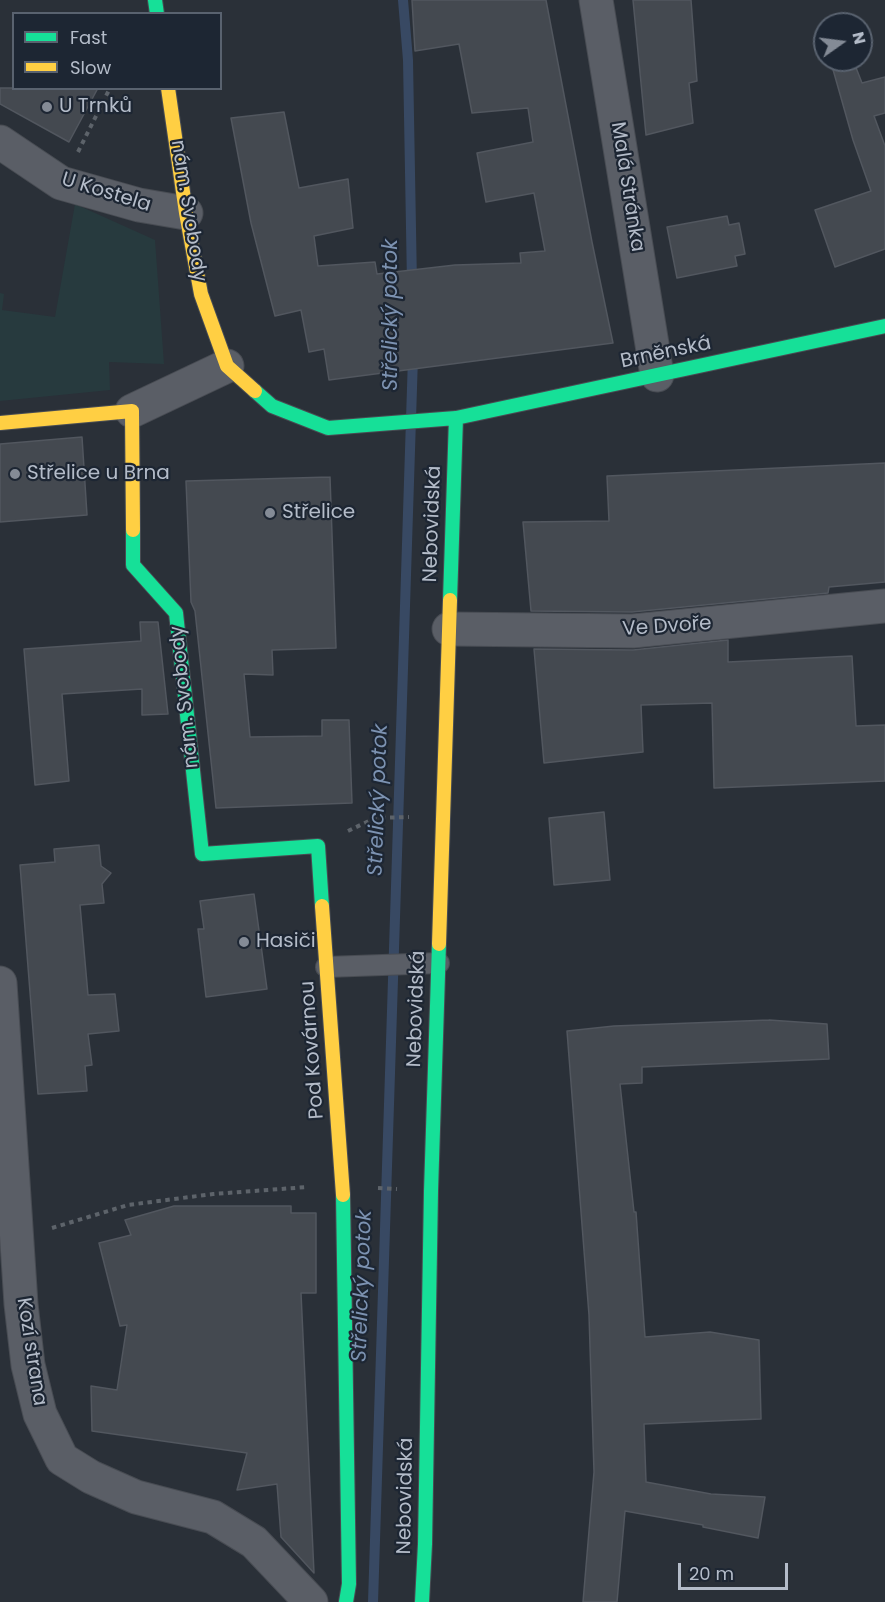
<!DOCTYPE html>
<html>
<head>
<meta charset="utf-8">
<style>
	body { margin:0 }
	#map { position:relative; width:885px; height:1602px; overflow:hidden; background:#2a3038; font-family:Poppins,sans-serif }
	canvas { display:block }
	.legend { position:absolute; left:12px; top:12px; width:210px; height:78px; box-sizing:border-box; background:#1d2633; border:2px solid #59626f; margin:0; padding:8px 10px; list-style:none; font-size:18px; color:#b4bcc9 }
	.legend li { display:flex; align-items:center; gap:12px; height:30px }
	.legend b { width:30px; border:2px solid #59626f }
	.north { position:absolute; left:813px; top:12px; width:60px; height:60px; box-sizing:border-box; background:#1d2633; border:2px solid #59626f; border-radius:50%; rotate:76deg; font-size:16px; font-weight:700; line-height:24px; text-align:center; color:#b4bcc9 }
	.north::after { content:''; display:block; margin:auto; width:21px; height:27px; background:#848b96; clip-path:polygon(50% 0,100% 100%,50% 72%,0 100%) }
	.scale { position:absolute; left:678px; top:1563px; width:110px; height:27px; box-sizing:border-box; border:3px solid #b4bcc9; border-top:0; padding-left:8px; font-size:18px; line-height:21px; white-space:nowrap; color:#b4bcc9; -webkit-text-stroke:4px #1d2633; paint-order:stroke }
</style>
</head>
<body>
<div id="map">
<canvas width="885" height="1602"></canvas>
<ul class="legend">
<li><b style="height:8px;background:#16e098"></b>Fast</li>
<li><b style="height:8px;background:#ffcf43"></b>Slow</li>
</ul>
<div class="north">N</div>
<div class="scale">20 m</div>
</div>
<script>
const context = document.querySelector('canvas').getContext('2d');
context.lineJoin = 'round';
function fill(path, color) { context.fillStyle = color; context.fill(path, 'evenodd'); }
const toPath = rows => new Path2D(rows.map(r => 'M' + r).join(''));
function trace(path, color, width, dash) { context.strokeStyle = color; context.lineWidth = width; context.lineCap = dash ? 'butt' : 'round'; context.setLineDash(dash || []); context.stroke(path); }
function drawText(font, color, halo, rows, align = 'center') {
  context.font = font + ' Poppins,sans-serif'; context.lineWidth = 4.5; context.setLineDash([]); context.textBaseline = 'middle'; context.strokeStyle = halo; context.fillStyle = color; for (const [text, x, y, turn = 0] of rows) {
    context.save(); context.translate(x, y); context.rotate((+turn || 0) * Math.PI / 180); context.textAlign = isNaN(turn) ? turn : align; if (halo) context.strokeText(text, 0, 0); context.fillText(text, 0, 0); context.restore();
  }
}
fill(toPath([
	[75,204,155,240,164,364,109,362,110,390,0,401,0,293,4,294,2,310,55,317]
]), '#273a3e');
trace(toPath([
	[403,0,408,60,412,284],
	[373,1602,413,357]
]), '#384963', 10);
const building = toPath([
	[412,0,546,0,592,242,613,343,329,380,324,349,309,352,301,310,275,316,251,223,231,118,284,112,299,188,348,179,353,228,314,236,318,266,375,262,377,274,455,265,521,263,520,253,545,251,534,193,486,202,477,153,533,142,528,108,472,113,459,44,415,51,412,0],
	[633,0,691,0,697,81,689,83,693,123,646,135,633,0],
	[853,60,862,83,885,77,885,113,874,116,885,146,885,249,835,267,815,210,871,191,853,140,832,66,853,60],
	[0,88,98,88,69,142,0,104,0,88],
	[727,216,729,225,739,223,745,254,735,256,737,266,677,278,667,227,727,216],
	[82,437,87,515,0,522,0,444,82,437],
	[885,463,885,582,829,587,828,593,632,612,531,611,523,522,609,521,607,476,885,463],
	[330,477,336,648,272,650,273,675,244,674,250,737,322,736,322,720,349,720,352,803,216,808,195,611,191,602,186,481,330,477],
	[140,622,158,622,168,714,142,715,142,689,62,694,69,781,35,785,24,649,141,641,140,622],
	[728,640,728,662,852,656,856,726,885,725,885,781,714,788,712,703,641,705,643,752,544,763,534,649,633,650,728,640],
	[604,812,610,880,554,885,549,818,604,812],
	[99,845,101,866,111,873,102,884,104,903,80,905,88,995,115,994,119,1031,88,1034,92,1065,85,1066,87,1091,38,1094,20,865,55,862,54,849,99,845],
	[254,894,267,989,206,997,198,929,204,929,200,901,254,894],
	[769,1020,827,1024,829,1059,642,1067,642,1083,620,1084,634,1212,636,1212,645,1337,710,1332,759,1340,761,1419,644,1424,646,1482,711,1494,765,1497,758,1538,703,1527,703,1525,625,1511,617,1602,583,1602,594,1472,589,1315,567,1031,614,1026,769,1020],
	[174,1206,291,1206,291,1213,316,1213,316,1293,301,1293,314,1573,281,1537,277,1484,237,1490,247,1453,92,1431,91,1386,117,1390,127,1325,120,1326,99,1243,131,1235,125,1220,174,1206]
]);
fill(building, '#444950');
trace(building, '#52575f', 1.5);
const lane = toPath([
	[326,967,439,963]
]);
const street = toPath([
	[596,0,657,375],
	[0,142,61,183,139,205,186,213],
	[132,411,227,366],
	[449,629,633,631,885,606],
	[0,983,21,1304,28,1365,40,1414,62,1459,91,1477,136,1497,213,1517,254,1542,311,1602]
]);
const fast = toPath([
	[155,0,157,14],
	[255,391,272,406,328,428,456,418,885,326],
	[133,530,133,565,176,613,202,854,318,846,322,906],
	[450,600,456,418],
	[343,1195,349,1584,346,1602],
	[422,1602,425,1544,431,1191,439,944]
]);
const slow = toPath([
	[168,88,186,213,201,294,227,366,255,391],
	[0,423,132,411,133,530],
	[322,906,343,1195],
	[439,944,450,600]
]);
trace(lane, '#484c53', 22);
trace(street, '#484c53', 35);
trace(fast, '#484c53', 16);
trace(slow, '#484c53', 16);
trace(toPath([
	[78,152,110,88],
	[348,831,375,818,409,817],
	[378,1188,397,1189],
	[52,1228,128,1205,213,1194,307,1187]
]), '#5d636a', 4, [4.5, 4.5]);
trace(lane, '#5a5e66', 20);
trace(street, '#5a5e66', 33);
trace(fast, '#16e098', 14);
trace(slow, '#ffcf43', 14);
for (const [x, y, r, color] of [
	[47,107,6,"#848b96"],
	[15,474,6,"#848b96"],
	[270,513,6,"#848b96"],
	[244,942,6,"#848b96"]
]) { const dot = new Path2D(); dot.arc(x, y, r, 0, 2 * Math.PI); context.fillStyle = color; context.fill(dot); trace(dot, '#1d2633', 2); }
drawText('20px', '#b4bcc9', '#1d2633', [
	["U Trnků",59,107],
	["Střelice u Brna",27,474],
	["Střelice",282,513],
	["Hasiči",256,942]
], 'left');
drawText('20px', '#b4bcc9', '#1d2633', [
	["Malá Stránka",627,187,81],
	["U Kostela",106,193,17],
	["nám. Svobody",188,211,81],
	["Brněnská",666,353,-12],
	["Nebovidská",433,524,-88],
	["Ve Dvoře",667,627,-4],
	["nám. Svobody",185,697,-96],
	["Nebovidská",417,1009,-88],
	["Pod Kovárnou",313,1050,-94],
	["Kozí strana",31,1352,81],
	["Nebovidská",406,1496,-89]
]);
drawText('italic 21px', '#7c92b1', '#1d2633', [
	["Střelický potok",392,315,-90],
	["Střelický potok",379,800,-88],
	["Střelický potok",363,1286,-88]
]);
</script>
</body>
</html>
